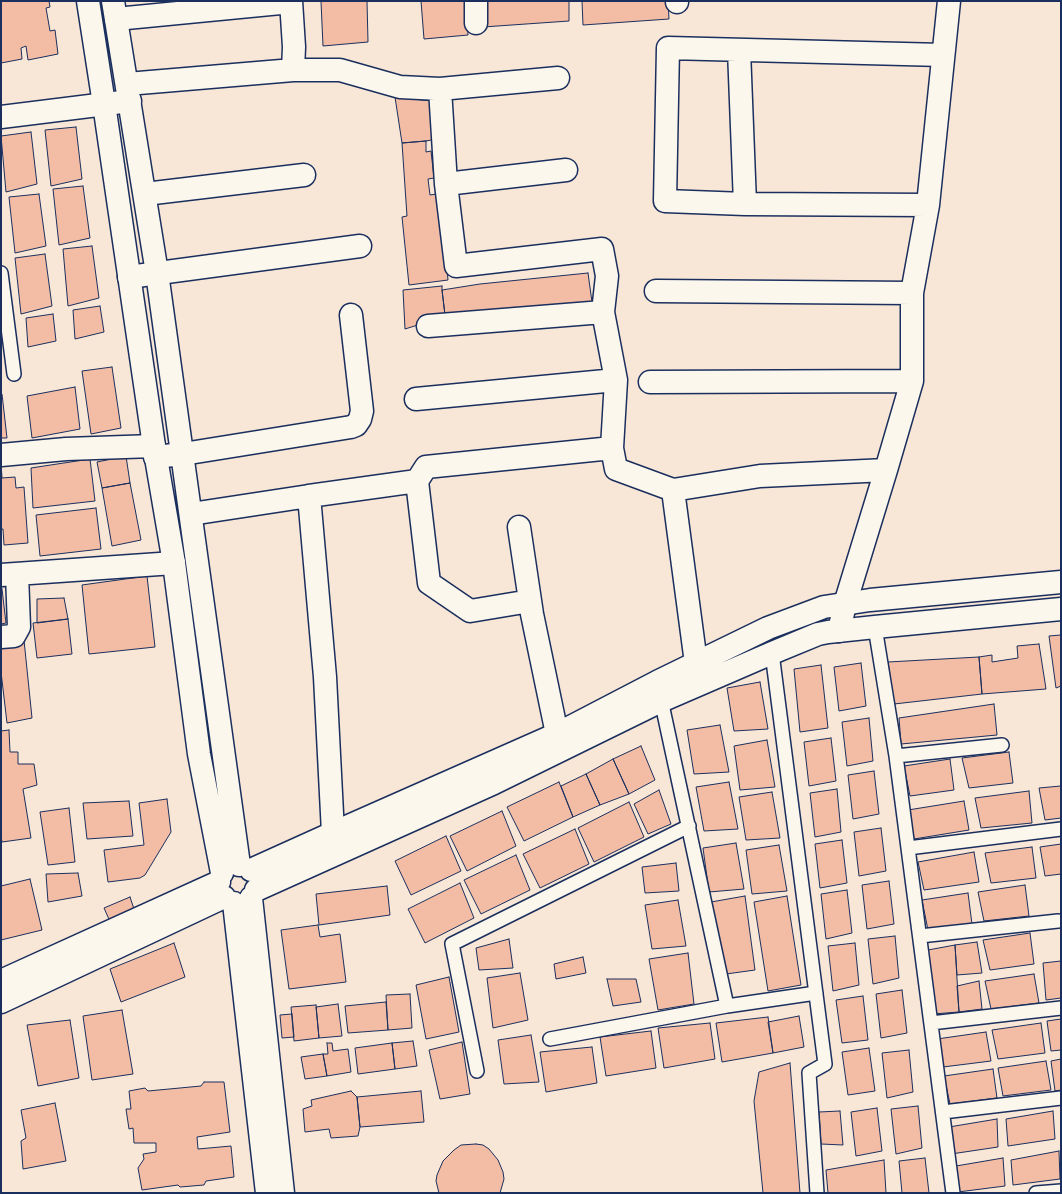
<!DOCTYPE html>
<html>
<head>
<meta charset="utf-8">
<style>
	body { margin:0 }
	#map { position:relative; width:1062px; height:1194px; overflow:hidden; background:#f8e6d6; font-family:Itim,sans-serif }
	canvas { display:block }
	.frame { position:absolute; inset:0; border:2px solid #1b2f5e; pointer-events:none }
</style>
</head>
<body>
<div id="map">
<canvas width="1062" height="1194"></canvas>
<div class="frame"></div>
</div>
<script>
const context = document.querySelector('canvas').getContext('2d');
context.lineJoin = 'round';
function fill(path, color) { context.fillStyle = color; context.fill(path, 'evenodd'); }
const toPath = rows => new Path2D(rows.map(r => 'M' + r).join(''));
function trace(path, color, width, dash) { context.strokeStyle = color; context.lineWidth = width; context.lineCap = dash ? 'butt' : 'round'; context.setLineDash(dash || []); context.stroke(path); }
const building = toPath([
	[1,1,49,1,50,7,46,8,50,31,55,30,58,54,28,60,26,46,21,48,22,59,1,63,1,1],
	[321,1,367,1,368,42,323,46,321,1],
	[421,1,467,1,468,35,424,39,421,1],
	[483,1,569,1,569,21,483,27,483,1],
	[582,1,668,1,669,19,583,25,582,1],
	[395,97,432,101,436,139,426,141,402,143,395,97],
	[76,127,82,179,51,186,45,130,76,127],
	[31,132,37,184,6,192,1,136,31,132],
	[426,141,426,152,431,151,434,178,428,179,430,195,443,193,442,216,448,280,409,285,402,217,407,216,402,143,426,141],
	[83,186,90,238,59,245,53,189,83,186],
	[39,194,46,246,15,253,9,197,39,194],
	[92,246,99,298,68,306,63,249,92,246],
	[45,254,52,306,21,314,15,258,45,254],
	[588,273,592,302,445,315,442,290,480,284,588,273],
	[442,286,442,290,445,315,421,317,421,324,405,329,403,290,442,286],
	[100,306,104,332,75,339,73,310,100,306],
	[53,314,56,341,28,347,26,318,53,314],
	[112,367,121,428,91,434,82,371,112,367],
	[75,387,80,429,32,438,27,396,75,387],
	[1,394,2,394,7,438,1,438,1,394],
	[126,456,130,483,102,488,97,462,126,456],
	[90,459,95,501,33,508,31,468,90,459],
	[1,463,2,478,15,477,16,488,24,487,28,543,4,545,3,529,1,529,1,463],
	[130,483,141,540,112,546,102,488,130,483],
	[96,508,101,549,40,556,36,515,96,508],
	[147,576,155,647,89,654,82,585,147,576],
	[2,589,6,623,1,624,1,590,2,589],
	[64,598,68,619,37,623,37,599,64,598],
	[68,619,72,654,37,658,33,623,68,619],
	[1061,635,1061,686,1056,688,1049,636,1061,635],
	[24,640,32,718,7,723,1,672,1,643,24,640],
	[1039,644,1046,689,982,694,979,657,992,655,992,662,1018,658,1017,646,1039,644],
	[979,657,982,694,894,704,888,662,979,657],
	[861,663,866,706,839,711,834,667,861,663],
	[821,665,828,728,800,732,794,669,821,665],
	[760,682,768,729,734,731,727,688,760,682],
	[994,704,997,735,901,744,899,718,994,704],
	[869,718,873,761,847,766,842,722,869,718],
	[720,725,729,772,694,774,687,730,720,725],
	[9,730,10,752,18,752,18,764,34,764,37,785,23,789,31,838,2,842,1,836,1,731,9,730],
	[831,738,836,781,809,786,804,742,831,738],
	[767,740,775,787,740,790,734,746,767,740],
	[641,746,655,780,629,794,613,759,641,746],
	[1009,752,1013,783,969,788,962,758,1009,752],
	[613,759,629,794,600,805,586,774,613,759],
	[950,759,954,790,910,796,904,766,950,759],
	[874,771,879,814,853,819,848,775,874,771],
	[586,774,600,805,573,817,561,786,586,774],
	[559,782,573,817,524,841,507,807,559,782],
	[729,782,738,829,704,831,696,787,729,782],
	[1061,786,1061,818,1045,820,1039,788,1061,786],
	[837,789,841,832,815,837,810,793,837,789],
	[659,790,671,824,648,834,634,804,659,790],
	[1029,791,1032,823,981,828,975,798,1029,791],
	[772,792,780,838,746,840,739,797,772,792],
	[167,799,171,832,145,875,140,878,108,882,104,850,144,845,139,803,167,799],
	[129,801,133,836,87,839,83,803,129,801],
	[964,801,969,830,914,839,908,810,964,801],
	[629,802,644,837,594,862,578,828,629,802],
	[69,808,75,862,48,865,40,812,69,808],
	[502,811,516,846,467,871,450,836,502,811],
	[881,828,886,871,859,876,854,832,881,828],
	[575,829,589,864,540,888,523,854,575,829],
	[446,836,461,871,411,895,395,861,446,836],
	[842,840,847,883,820,888,815,844,842,840],
	[736,843,744,889,709,892,703,848,736,843],
	[1061,844,1061,874,1045,876,1040,847,1061,844],
	[779,845,787,891,752,894,746,850,779,845],
	[1032,847,1036,878,991,883,985,853,1032,847],
	[974,852,979,882,924,890,918,862,974,852],
	[516,855,530,890,481,914,464,880,516,855],
	[676,863,679,891,645,893,642,867,676,863],
	[78,873,82,896,48,902,46,874,78,873],
	[30,879,42,930,1,940,1,886,30,879],
	[889,881,894,924,867,929,862,885,889,881],
	[460,883,474,918,425,943,408,909,460,883],
	[1025,885,1029,916,984,921,978,892,1025,885],
	[387,886,390,915,319,925,316,894,387,886],
	[847,890,852,933,826,939,821,894,847,890],
	[968,893,972,924,928,930,922,900,968,893],
	[745,896,755,970,726,974,711,902,745,896],
	[787,896,801,985,768,991,754,902,787,896],
	[130,897,136,915,112,926,104,908,130,897],
	[678,900,686,946,652,949,645,905,678,900],
	[318,925,320,937,340,934,346,982,289,989,281,930,318,925],
	[1030,933,1034,964,990,970,983,940,1030,933],
	[895,936,899,978,873,984,868,939,895,936],
	[509,939,513,968,479,970,476,948,509,939],
	[977,942,982,973,957,975,955,945,977,942],
	[174,943,185,977,121,1002,110,969,174,943],
	[855,943,859,985,833,991,828,946,855,943],
	[955,945,959,1012,933,1014,928,950,955,945],
	[688,953,694,1004,658,1010,649,959,688,953],
	[583,957,586,973,556,979,554,964,583,957],
	[1061,961,1061,998,1046,1000,1043,963,1061,961],
	[520,973,528,1020,493,1028,487,978,520,973],
	[1034,974,1039,1003,991,1009,985,981,1034,974],
	[449,977,459,1032,426,1039,416,985,449,977],
	[607,979,636,979,641,1002,613,1006,607,979],
	[979,981,982,1009,959,1012,957,986,979,981],
	[902,990,907,1033,881,1038,876,994,902,990],
	[410,994,412,1028,388,1030,386,995,410,994],
	[863,996,868,1040,842,1043,836,1000,863,996],
	[386,1002,388,1030,348,1033,345,1006,386,1002],
	[338,1004,342,1036,319,1038,316,1007,338,1004],
	[316,1005,319,1038,294,1041,291,1007,316,1005],
	[122,1010,133,1074,92,1080,83,1016,122,1010],
	[292,1014,294,1037,282,1038,280,1015,292,1014],
	[799,1016,804,1047,773,1053,768,1022,799,1016],
	[768,1017,773,1053,722,1062,716,1023,768,1017],
	[1061,1019,1061,1050,1051,1051,1047,1021,1061,1019],
	[70,1020,79,1078,38,1086,27,1025,70,1020],
	[710,1023,715,1059,664,1068,658,1028,710,1023],
	[1041,1023,1045,1053,998,1059,992,1030,1041,1023],
	[651,1031,656,1068,606,1076,600,1037,651,1031],
	[986,1032,991,1061,943,1067,937,1039,986,1032],
	[531,1035,539,1082,504,1084,498,1040,531,1035],
	[413,1041,417,1066,395,1069,392,1043,413,1041],
	[462,1042,470,1094,440,1099,429,1050,462,1042],
	[327,1043,332,1043,333,1051,348,1049,351,1072,327,1076,323,1054,328,1054,327,1043],
	[392,1043,395,1069,358,1074,355,1048,392,1043],
	[592,1047,597,1083,546,1092,540,1052,592,1047],
	[869,1048,875,1091,848,1095,842,1052,869,1048],
	[909,1050,913,1092,887,1098,882,1053,909,1050],
	[323,1054,327,1076,305,1079,301,1057,323,1054],
	[1061,1059,1061,1090,1055,1091,1051,1061,1061,1059],
	[1046,1061,1051,1090,1003,1096,998,1068,1046,1061],
	[790,1063,800,1193,763,1193,754,1101,759,1072,790,1063],
	[993,1069,997,1098,950,1104,944,1076,993,1069],
	[204,1082,224,1082,230,1132,197,1137,198,1149,231,1146,234,1177,206,1181,204,1185,180,1187,178,1185,142,1190,138,1168,144,1159,143,1154,156,1152,156,1143,134,1143,133,1128,129,1129,126,1109,131,1109,129,1091,145,1088,148,1091,201,1086,204,1082],
	[351,1091,357,1097,360,1127,358,1136,331,1138,329,1129,305,1132,303,1109,312,1106,311,1100,351,1091],
	[421,1091,424,1122,360,1127,357,1097,421,1091],
	[55,1103,66,1161,23,1169,21,1141,26,1138,21,1110,55,1103],
	[918,1106,922,1148,896,1154,891,1109,918,1106],
	[877,1108,882,1151,856,1156,851,1112,877,1108],
	[840,1111,843,1145,821,1144,819,1112,840,1111],
	[1053,1111,1055,1139,1008,1146,1006,1119,1053,1111],
	[997,1119,998,1147,951,1154,949,1127,997,1119],
	[476,1144,483,1145,489,1149,498,1160,503,1172,504,1179,500,1193,439,1193,436,1181,437,1175,443,1161,454,1150,461,1145,476,1144],
	[1059,1151,1060,1179,1013,1185,1011,1160,1059,1151],
	[925,1158,929,1193,902,1193,899,1161,925,1158],
	[1003,1158,1005,1186,958,1192,956,1166,1003,1158],
	[884,1160,886,1193,828,1193,826,1170,884,1160]
]);
fill(building, '#f2bda4');
trace(building, '#1b2f5e', 1);
const service = toPath([
	[1,273,14,374],
	[875,627,896,756,953,1193],
	[772,653,825,1064,809,1073,817,1193],
	[660,695,727,1006],
	[896,756,1002,745],
	[908,848,1061,829],
	[920,936,1058,921],
	[931,1023,1061,1008],
	[550,1039,727,1006,816,993],
	[477,1071,452,944,689,826],
	[943,1112,1061,1098],
	[1036,1193,1061,1191]
]);
const minor = toPath([
	[476,1,476,23],
	[677,1,677,2],
	[116,19,291,2],
	[739,50,745,204],
	[293,70,340,70,400,87,440,89,446,184,456,266,602,249,607,276,603,312,616,380,612,448,616,469,673,490,696,663],
	[127,84,293,70,294,47,291,1],
	[440,89,558,78],
	[1,117,130,101],
	[446,184,566,170],
	[145,194,304,175],
	[928,205,745,204,665,201,668,48,943,55],
	[129,277,360,246],
	[656,291,912,293],
	[428,326,603,312],
	[650,382,912,381],
	[416,399,616,380],
	[1,455,66,449,154,446],
	[155,457,183,454,351,427,356,425,360,419,362,411,351,315],
	[417,481,429,583,470,611,530,601],
	[673,490,760,476,886,470],
	[309,496,417,481,426,467,612,448],
	[191,514,309,496,325,677,333,833],
	[519,527,532,614,557,734],
	[1,575,174,563],
	[839,631,845,604,886,470,912,381,912,293,928,205,949,1],
	[1,637,14,636,19,627,17,574]
]);
const tertiary = toPath([
	[88,1,104,104,154,446,174,563,199,754,222,873],
	[113,1,157,273,239,865],
	[251,870,333,833,557,734,657,682,768,628,824,607,870,600,1061,582],
	[256,890,494,783,661,701,772,653,818,634,828,632,875,627,1061,609],
	[251,898,283,1193],
	[234,903,267,1193],
	[1,981,219,882],
	[1,1002,224,897]
]);
trace(service, '#1b2f5e', 16);
trace(minor, '#1b2f5e', 25);
trace(tertiary, '#1b2f5e', 25);
trace(service, '#fbf7ec', 13);
trace(minor, '#fbf7ec', 22);
trace(tertiary, '#fbf7ec', 22);
</script>
</body>
</html>
